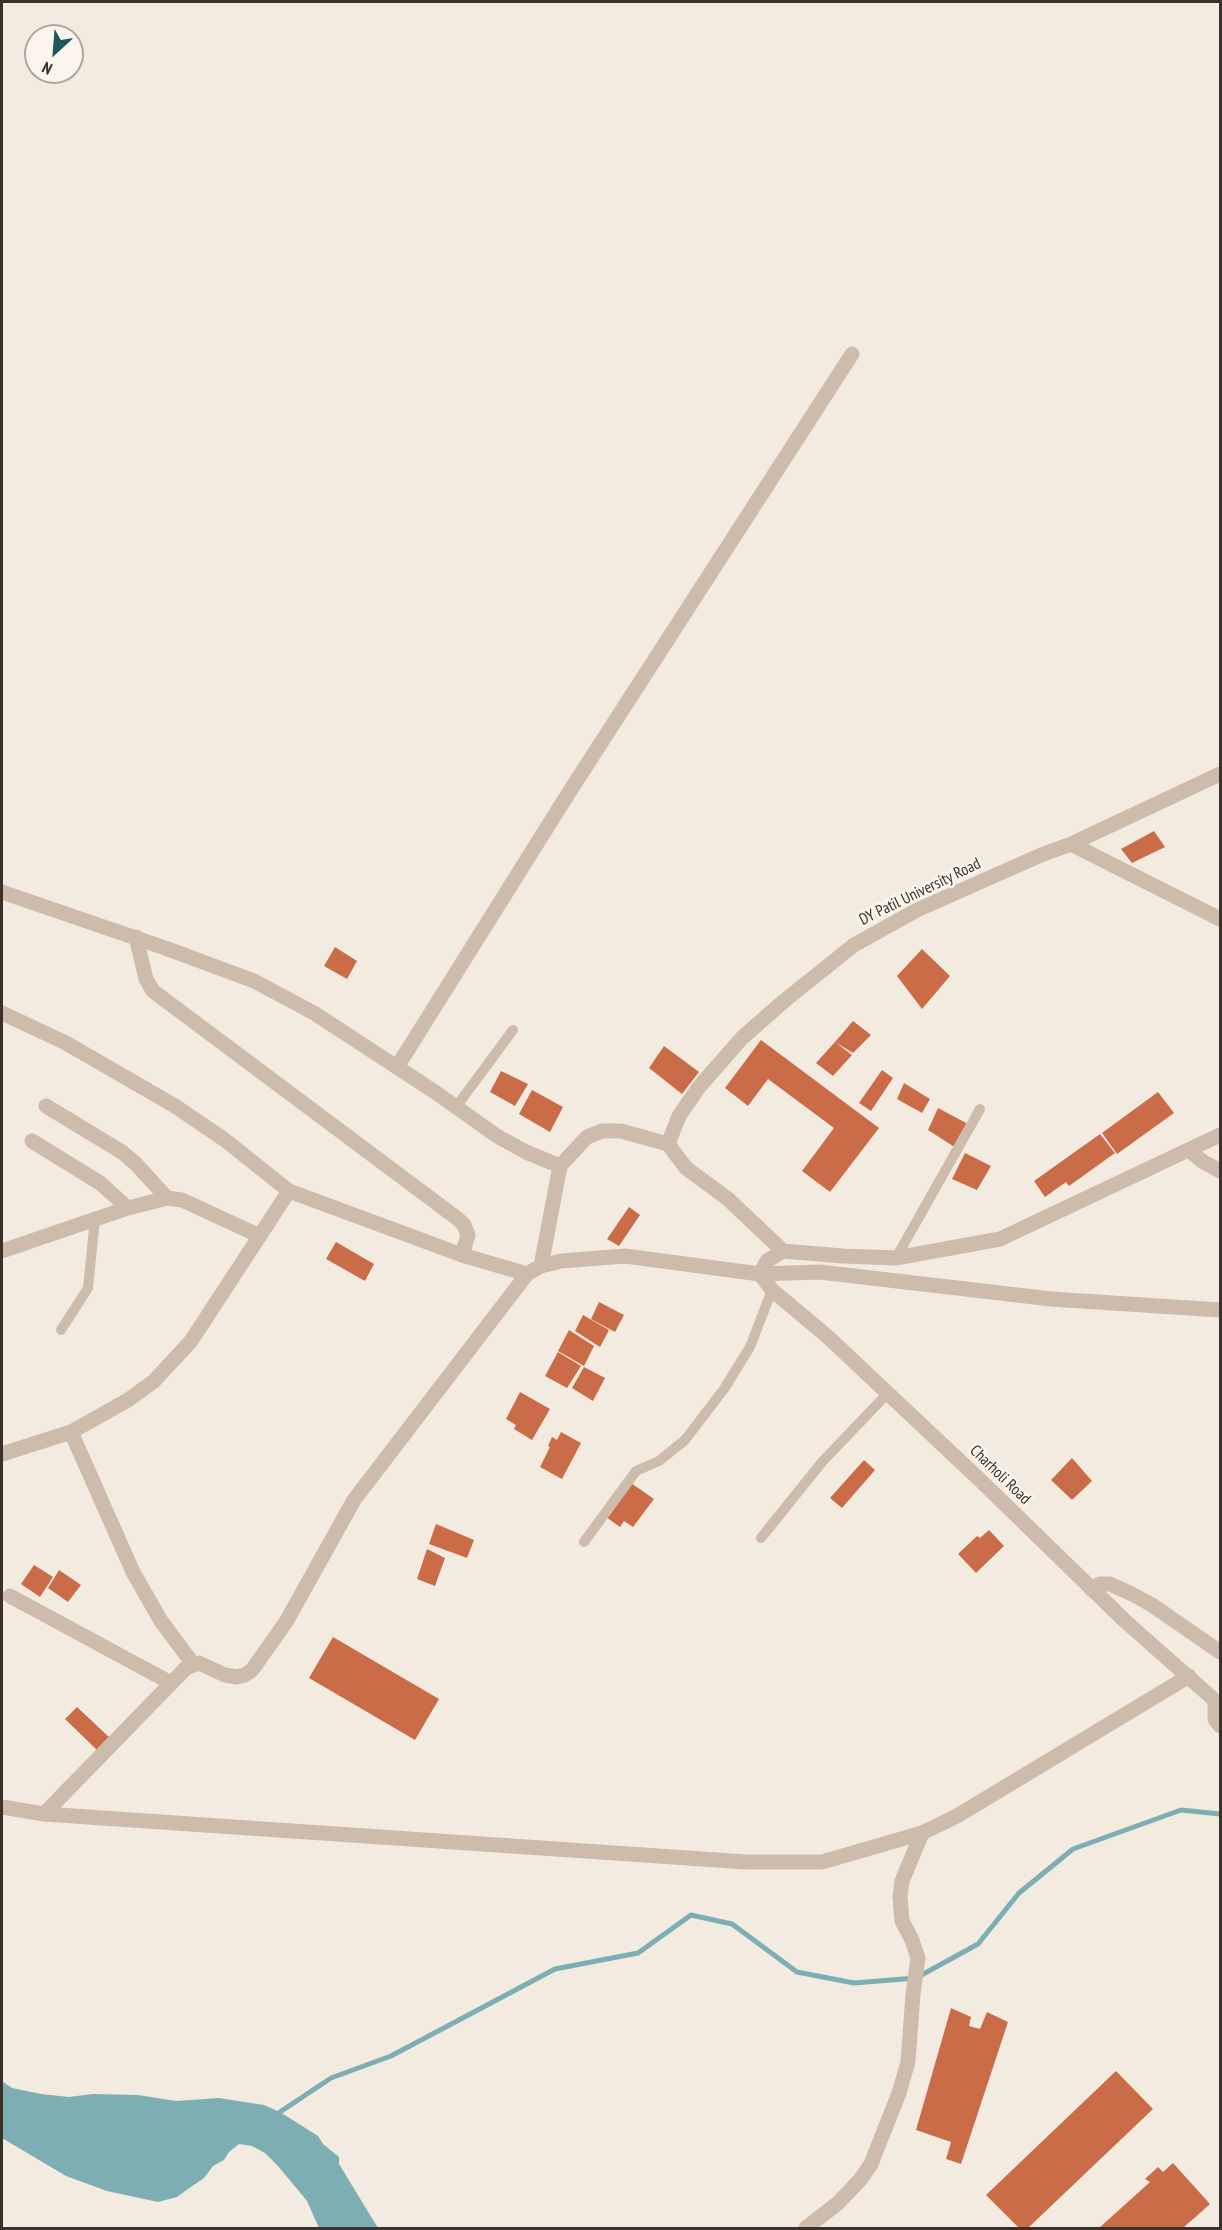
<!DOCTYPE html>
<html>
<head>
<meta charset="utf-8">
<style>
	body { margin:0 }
	#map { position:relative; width:1222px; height:2230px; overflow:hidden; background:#f4ebe0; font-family:"PT Sans Narrow",sans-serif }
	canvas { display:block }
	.frame { position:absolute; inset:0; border:3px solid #3b302a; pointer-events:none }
	.north { position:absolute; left:24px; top:24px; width:60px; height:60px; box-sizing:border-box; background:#fbf5ed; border:2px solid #aea69f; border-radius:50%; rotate:206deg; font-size:16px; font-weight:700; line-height:24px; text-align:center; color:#3b302a }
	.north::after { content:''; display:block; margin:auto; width:21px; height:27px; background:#1e585e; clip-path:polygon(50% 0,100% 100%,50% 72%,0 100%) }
</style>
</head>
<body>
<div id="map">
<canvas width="1222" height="2230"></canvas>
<div class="frame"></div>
<div class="north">N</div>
</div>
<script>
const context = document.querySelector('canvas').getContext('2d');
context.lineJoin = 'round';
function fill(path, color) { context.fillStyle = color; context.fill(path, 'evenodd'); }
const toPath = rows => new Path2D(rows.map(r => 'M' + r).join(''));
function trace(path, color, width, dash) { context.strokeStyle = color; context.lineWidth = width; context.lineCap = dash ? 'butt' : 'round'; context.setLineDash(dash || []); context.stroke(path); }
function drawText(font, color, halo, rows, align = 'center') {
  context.font = font + ' "PT Sans Narrow",sans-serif'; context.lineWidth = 5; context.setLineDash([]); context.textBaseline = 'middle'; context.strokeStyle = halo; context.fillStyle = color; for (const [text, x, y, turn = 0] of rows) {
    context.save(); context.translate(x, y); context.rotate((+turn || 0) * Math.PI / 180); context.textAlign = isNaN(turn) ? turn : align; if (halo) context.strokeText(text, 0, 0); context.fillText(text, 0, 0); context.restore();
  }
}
fill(toPath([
	[2,2081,12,2088,41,2094,69,2097,93,2094,138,2095,176,2101,219,2098,264,2105,280,2112,318,2136,323,2144,339,2157,339,2164,378,2228,319,2228,307,2201,278,2166,265,2153,252,2146,239,2144,229,2152,224,2160,213,2166,204,2178,188,2189,177,2197,158,2202,107,2191,66,2176,2,2138]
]), '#7daeb3');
trace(toPath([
	[280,2112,331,2078,391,2056,555,1969,638,1953,691,1915,732,1924,797,1972,854,1983,916,1978,978,1944,1019,1893,1073,1849,1181,1810,1220,1814]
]), '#7daeb3', 5);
fill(toPath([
	[1154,831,1165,847,1132,863,1121,849],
	[335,947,357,961,347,979,324,966],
	[922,949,950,976,922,1009,897,976],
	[853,1021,871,1035,853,1053,835,1042],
	[761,1040,879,1128,830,1192,802,1171,834,1128,768,1079,748,1106,725,1088],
	[835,1042,852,1055,833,1076,816,1063],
	[664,1046,699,1072,682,1094,649,1068],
	[882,1070,893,1078,871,1111,859,1103],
	[501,1071,528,1084,515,1106,490,1092],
	[904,1083,930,1099,922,1113,897,1099],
	[532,1090,563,1107,550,1132,519,1114],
	[1158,1092,1174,1113,1117,1154,1102,1133],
	[938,1108,968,1124,956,1148,928,1130],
	[1100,1134,1115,1153,1069,1186,1066,1182,1045,1197,1034,1181],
	[965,1153,991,1166,977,1190,952,1179],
	[629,1207,640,1215,619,1246,607,1239],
	[336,1242,374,1264,365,1281,326,1259],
	[599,1302,624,1315,615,1332,591,1319],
	[583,1315,609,1330,600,1347,575,1331],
	[569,1330,594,1346,584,1366,558,1351],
	[558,1352,581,1366,567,1388,545,1376],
	[584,1367,605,1378,593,1401,572,1388],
	[520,1392,550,1409,532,1440,514,1429,516,1425,506,1419],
	[561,1432,581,1443,562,1479,540,1467,550,1447,548,1446,552,1437,557,1440],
	[1072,1458,1092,1481,1072,1500,1051,1480],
	[864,1460,875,1470,842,1508,830,1498],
	[631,1483,654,1499,633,1527,624,1521,620,1527,606,1517],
	[436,1524,474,1540,467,1558,429,1544],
	[989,1530,1004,1546,976,1573,958,1554,977,1536,980,1538],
	[427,1549,445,1558,435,1586,417,1579],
	[34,1565,53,1577,40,1597,21,1584],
	[59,1570,81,1585,68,1602,48,1588],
	[333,1637,439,1699,415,1740,309,1678],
	[77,1707,110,1738,98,1751,65,1719],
	[951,2008,971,2017,969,2026,980,2029,987,2012,1008,2022,961,2164,946,2159,951,2142,916,2130],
	[1116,2071,1153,2109,1028,2228,1019,2228,986,2195],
	[1173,2163,1210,2204,1183,2228,1099,2228,1150,2182,1145,2179,1158,2167,1163,2172]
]), '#ca6c48');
trace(toPath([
	[456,1107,513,1030],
	[896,1258,980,1109],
	[61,1330,88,1288,95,1219],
	[761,1538,822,1462,888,1393],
	[584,1542,636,1471,659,1461,685,1440,724,1389,750,1347,772,1290]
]), '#cdbcab', 10);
trace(toPath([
	[1071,844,1220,919],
	[136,937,146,979,153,991,458,1219,464,1225,468,1235,462,1255],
	[2,1013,66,1043,175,1106,225,1140,289,1191,462,1255,527,1274],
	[397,1067,568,794,852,354],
	[46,1106,122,1152,136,1164,167,1198],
	[32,1141,100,1183,128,1208],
	[1189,1150,1202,1161,1220,1171],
	[2,1251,128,1208,167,1198,182,1200,260,1236],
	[760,1274,820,1272,1051,1299,1220,1310],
	[71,1432,133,1572,161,1621,193,1664],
	[2,1454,71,1432,128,1400,154,1381,191,1341,289,1191],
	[1091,1589,1100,1584,1110,1584,1132,1594,1152,1605,1220,1652],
	[10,1596,171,1683],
	[806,2228,838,2203,860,2180,871,2164,899,2093,908,2062,913,1994,918,1958,912,1940,902,1921,900,1897,902,1881,922,1833]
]), '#cdbcab', 15);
trace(toPath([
	[2,892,168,949,254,981,314,1013,435,1092,497,1136,526,1152,560,1166,541,1266],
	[668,1144,679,1116,699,1087,742,1038,784,1001,854,945,917,910,1041,855,1071,844,1220,774],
	[560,1166,587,1137,602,1131,621,1131,668,1144,686,1168,728,1199,783,1251],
	[760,1274,772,1290,828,1337,981,1481,1125,1621,1220,1705],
	[760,1274,767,1261,783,1251,843,1256,896,1258,1000,1239,1220,1135],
	[1215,1702,1215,1719,1220,1726],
	[2,1807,44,1814,746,1862,822,1862,922,1833,957,1816,1189,1676],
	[44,1814,186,1668,199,1663,225,1675,237,1677,245,1675,252,1670,286,1622,354,1500,527,1274,541,1266,561,1261,625,1256,760,1274]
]), '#cdbcab', 15);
drawText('16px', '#3b302a', '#fbf5ed', [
	["DY Patil University Road",920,892,-26],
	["Charholi Road",1000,1475,44]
]);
</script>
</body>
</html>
